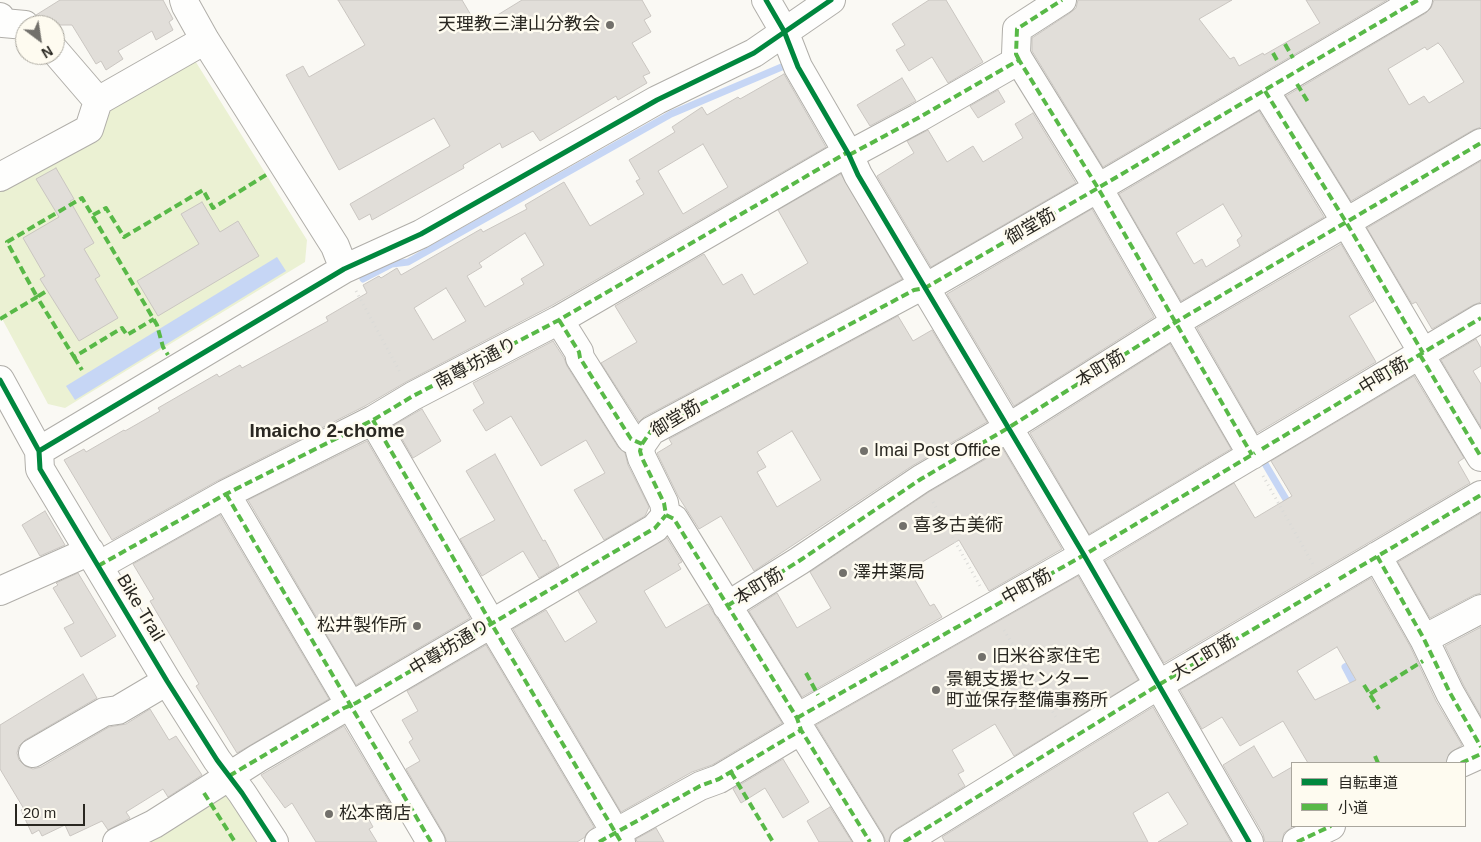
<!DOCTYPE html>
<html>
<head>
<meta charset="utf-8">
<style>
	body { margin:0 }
	#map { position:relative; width:1481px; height:842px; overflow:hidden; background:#faf9f4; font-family:Arial,"Noto Sans JP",sans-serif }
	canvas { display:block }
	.legend { position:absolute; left:1291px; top:762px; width:175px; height:65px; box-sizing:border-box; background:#fefbf0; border:1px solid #a9a69d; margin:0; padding:6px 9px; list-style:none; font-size:15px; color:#292721 }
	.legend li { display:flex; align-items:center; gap:10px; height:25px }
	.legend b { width:25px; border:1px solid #a9a69d }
	.north { position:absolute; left:15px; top:15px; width:50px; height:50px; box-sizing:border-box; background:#fefbf0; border:1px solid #a9a69d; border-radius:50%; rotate:149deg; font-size:14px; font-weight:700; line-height:20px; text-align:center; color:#292721 }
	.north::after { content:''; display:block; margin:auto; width:18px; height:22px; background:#72706b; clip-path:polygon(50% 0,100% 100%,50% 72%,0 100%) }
	.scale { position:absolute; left:15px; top:804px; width:70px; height:22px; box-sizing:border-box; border:2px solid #292721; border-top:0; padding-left:6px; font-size:15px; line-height:18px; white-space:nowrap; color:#292721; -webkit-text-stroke:4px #fefbf0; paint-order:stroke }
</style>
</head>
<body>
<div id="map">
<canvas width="1481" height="842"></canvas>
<ul class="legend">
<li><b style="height:6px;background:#00873e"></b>自転車道</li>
<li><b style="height:6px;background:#58b947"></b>小道</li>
</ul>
<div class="north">N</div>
<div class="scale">20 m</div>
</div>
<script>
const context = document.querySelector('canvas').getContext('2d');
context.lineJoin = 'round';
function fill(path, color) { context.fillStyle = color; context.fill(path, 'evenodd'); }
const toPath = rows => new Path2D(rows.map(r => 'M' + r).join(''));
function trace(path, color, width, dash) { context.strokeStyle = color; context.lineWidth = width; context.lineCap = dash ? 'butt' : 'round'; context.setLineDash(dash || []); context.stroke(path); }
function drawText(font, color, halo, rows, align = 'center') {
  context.font = font + ' Arial,"Noto Sans JP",sans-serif'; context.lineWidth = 5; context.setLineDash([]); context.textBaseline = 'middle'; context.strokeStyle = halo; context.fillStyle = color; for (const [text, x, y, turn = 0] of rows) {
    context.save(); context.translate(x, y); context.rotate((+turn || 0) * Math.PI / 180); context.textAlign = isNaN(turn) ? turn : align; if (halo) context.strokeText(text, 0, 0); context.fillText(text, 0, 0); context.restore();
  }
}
fill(toPath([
	[194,59,307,240,305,262,65,408,48,404,0,315,0,189,108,110],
	[220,795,230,796,261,842,132,842]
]), '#ebf1d3');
fill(toPath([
	[277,257,286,271,75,400,66,386]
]), '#c6d6f5');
trace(toPath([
	[363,279,392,264,408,262,671,114,784,66],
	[1261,457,1290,506],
	[1355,662,1345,667,1357,690]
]), '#c6d6f5', 7);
const building = toPath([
	[60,0,163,0,173,19,169,22,173,30,156,40,152,31,118,51,123,59,106,70,101,61,96,64,72,25,40,25,39,19,36,15,60,0],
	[338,0,462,0,478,27,522,0,642,0,651,16,644,20,651,32,632,43,650,73,643,76,647,83,618,100,616,96,540,141,533,131,502,148,500,143,463,165,464,168,372,220,370,214,359,220,350,204,450,146,434,118,339,170,286,75,303,66,309,77,365,45,338,0],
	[929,0,946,0,983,62,948,83,932,57,909,71,896,50,905,45,892,24,929,0],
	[1078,0,1232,0,1199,19,1230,59,1234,57,1239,66,1263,53,1264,55,1320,23,1306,0,1387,0,1103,167,1032,51,1032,38,1070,13,1076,8,1078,0],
	[1434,0,1481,0,1481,127,1473,130,1351,201,1286,96,1426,13,1431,8,1434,0],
	[1438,43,1442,47,1464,82,1429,103,1424,96,1409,105,1388,69,1425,47,1427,50,1438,43],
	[784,74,826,147,551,306,406,382,365,406,219,480,112,540,64,460,84,449,86,452,124,430,125,431,160,411,158,408,217,374,219,377,240,365,242,368,328,321,326,317,367,293,363,285,379,276,381,278,397,268,401,275,481,229,483,232,527,209,525,205,564,182,590,226,644,194,636,181,640,179,629,160,675,132,672,127,702,107,707,115,738,97,740,99,784,74],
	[703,144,728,187,683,214,658,171,703,144],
	[525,233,544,265,521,279,524,284,485,307,467,276,482,267,479,263,525,233],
	[446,288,466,321,433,340,414,308,446,288],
	[902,78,916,101,870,126,857,105,902,78],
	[998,90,1005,102,978,118,970,106,998,90],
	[1259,111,1324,217,1181,301,1119,194,1259,111],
	[1223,204,1242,236,1237,240,1240,246,1206,267,1202,259,1194,264,1176,233,1223,204],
	[1033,113,1076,183,931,267,877,176,914,153,907,141,928,130,947,162,973,146,983,162,1023,138,1015,124,1033,113],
	[1481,161,1481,302,1473,305,1432,329,1416,302,1412,304,1367,228,1481,161],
	[56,168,74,199,70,201,94,243,84,249,100,276,95,279,118,318,79,341,40,279,45,276,23,238,59,217,36,179,56,168],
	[841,174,902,279,644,417,639,422,601,363,637,342,615,306,704,254,723,285,742,274,754,295,808,263,778,210,841,174],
	[202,202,220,232,238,221,259,256,158,316,137,281,199,244,181,214,202,202],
	[1092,209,1154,317,1014,406,947,294,1092,209],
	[1341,244,1374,301,1349,316,1376,362,1257,433,1197,328,1341,244],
	[898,316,913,341,932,330,987,422,912,466,754,571,721,516,699,529,678,496,657,453,672,444,669,439,898,316],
	[792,431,821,480,777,507,757,472,766,467,757,452,792,431],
	[1476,339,1481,348,1481,366,1473,371,1481,384,1481,427,1441,360,1476,339],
	[553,341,564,358,567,366,618,447,625,453,628,465,649,507,645,516,604,540,574,490,605,473,586,440,541,466,511,416,486,431,473,410,484,403,473,383,553,341],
	[1170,344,1231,449,1089,534,1030,433,1170,344],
	[1414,376,1464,458,1458,462,1470,483,1164,663,1105,561,1234,483,1255,518,1292,496,1271,461,1414,376],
	[422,409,441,441,413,458,394,425,422,409],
	[367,441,470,618,356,685,248,500,367,441],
	[1003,449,1062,549,989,591,959,540,909,570,930,606,934,604,942,617,802,697,749,611,777,593,797,628,831,608,810,572,929,492,1003,449],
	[495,454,543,541,545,540,559,566,539,578,523,551,482,576,460,539,495,520,466,471,495,454],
	[45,511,65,545,40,556,22,525,45,511],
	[1481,513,1481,593,1474,595,1430,618,1398,562,1481,513],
	[220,515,329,699,237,753,196,686,199,684,150,601,154,599,133,564,220,515],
	[667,538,682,562,678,564,681,569,644,591,666,628,708,604,782,723,712,765,692,772,621,812,513,629,546,610,565,642,597,622,578,591,667,538],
	[78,573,116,636,81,657,64,628,74,623,53,588,58,585,56,583,78,573],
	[1078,576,1138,680,1014,756,995,724,952,750,964,771,958,774,965,786,896,829,891,834,888,842,886,842,883,834,816,725,1078,576],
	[1371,578,1410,646,1436,701,1462,745,1449,754,1446,763,1308,763,1283,721,1240,746,1222,717,1202,729,1180,690,1371,578],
	[1337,647,1356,680,1315,700,1297,671,1337,647],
	[1481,627,1481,716,1464,686,1445,646,1481,627],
	[486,645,594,827,586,834,585,837,577,842,447,842,444,834,406,769,420,761,409,742,413,739,402,720,418,711,407,691,486,645],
	[83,674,97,698,25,740,19,746,17,753,19,760,25,766,33,769,41,767,109,727,126,724,150,709,169,740,176,736,202,775,168,797,163,789,126,812,130,818,108,830,102,821,70,836,65,825,42,836,39,830,32,834,21,810,24,809,0,769,0,725,83,674],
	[1153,707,1231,842,1158,842,1188,824,1168,792,1133,813,1148,842,945,842,942,837,1153,707],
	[344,726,390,803,367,816,373,827,369,829,377,842,316,842,292,803,285,808,261,775,344,726],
	[1254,746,1273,778,1292,767,1292,827,1284,833,1282,842,1265,842,1263,834,1223,765,1254,746],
	[783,759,809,802,783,818,765,788,741,803,733,789,783,759],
	[830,807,852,842,819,842,807,821,830,807],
	[656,828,664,842,637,842,636,839,656,828]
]);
fill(building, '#e1ded9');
trace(building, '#cac6c1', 1);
const minor = toPath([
	[184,0,186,6,205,40,335,246,344,269],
	[766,0,784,31,798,67,849,155,858,175,1084,555,1249,842],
	[0,17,3,23,25,25],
	[55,51,98,101],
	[1019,60,1016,54,1017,29,1062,0],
	[1265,91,1346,222,1423,353],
	[849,155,918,118,1019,60,1098,188,1252,455],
	[0,177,89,129,98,101,205,40],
	[559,320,579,352,580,358,631,439,642,444,640,451,642,458,664,503,666,515],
	[1420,355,1481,457],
	[0,380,39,451,40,469,167,681,217,760,242,793,274,842],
	[373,420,491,623,621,842],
	[642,444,651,431,914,290,925,288,1098,188,1418,0],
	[39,451,344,269,421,234,657,100,754,53,831,0],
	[226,494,431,842],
	[666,515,674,519,797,718,801,730,870,842],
	[1377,556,1424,639,1450,693,1481,747],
	[98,566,226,494,373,420,413,396,559,320,848,152],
	[0,591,90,551],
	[727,606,799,561,921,479,1008,428,1176,322,1481,143],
	[1424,639,1481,609],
	[797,718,1084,555,1481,318],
	[33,753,104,712,118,710,167,681],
	[1461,763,1481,754],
	[117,842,154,824,258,758,344,708,356,703,655,528,666,515],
	[599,842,700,786,719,779,801,730],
	[904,842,1160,684,1481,495],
	[1297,842,1331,826]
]);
trace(minor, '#b0aea9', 30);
trace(toPath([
	[356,291,401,374],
	[1263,476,1314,566],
	[933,502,980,586],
	[1004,630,1057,719]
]), '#dadad7', 3, [1, 4]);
trace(minor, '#fefefd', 28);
trace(toPath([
	[1285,44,1293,58],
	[1273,53,1278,62],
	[1019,60,1016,54,1017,29,1062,0],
	[1297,84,1308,102],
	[1265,91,1346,222,1423,353],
	[849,155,918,118,1019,60,1098,188,1252,455],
	[93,215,106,208,124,237,203,190,213,208,269,173],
	[45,292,37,297,7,242,82,198,157,325,163,347,168,355],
	[0,319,37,297,74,357,122,328,127,335,154,319],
	[559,320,579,352,580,358,631,439,642,444,640,451,642,458,664,503,666,515],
	[1420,355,1481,457],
	[74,357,82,370],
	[373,420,491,623,621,842],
	[642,444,651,431,914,290,925,288,1098,188,1418,0],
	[1262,449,1481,318],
	[226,494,431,842],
	[666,515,674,519,797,718,801,730,870,842],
	[1377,556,1424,639,1450,693,1481,747],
	[98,566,226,494,373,420,413,396,559,320,848,152],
	[1339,579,1481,495],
	[727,606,799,561,921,479,1008,428,1176,322,1481,143],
	[806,673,818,695],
	[1364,685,1379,709],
	[1370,694,1423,661],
	[797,718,1084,555,1255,453],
	[1375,756,1378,763],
	[1461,763,1481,754],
	[731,772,773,842],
	[229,776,344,708,356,703,655,528,666,515],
	[204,793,235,842],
	[599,842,700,786,719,779,801,730],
	[904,842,1160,684,1330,584],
	[1297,842,1331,826]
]), '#58b947', 4, [8, 4]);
trace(toPath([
	[766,0,784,31,798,67,849,155,858,175,1084,555,1249,842],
	[0,380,39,451,40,469,167,681,217,760,242,793,274,842],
	[39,451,344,269,421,234,657,100,754,53,831,0]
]), '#00873e', 5);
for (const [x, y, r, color] of [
	[610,25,5,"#72706b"],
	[864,451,5,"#72706b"],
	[903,526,5,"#72706b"],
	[843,573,5,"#72706b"],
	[417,626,5,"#72706b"],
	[982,657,5,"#72706b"],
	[936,690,5,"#72706b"],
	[329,814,5,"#72706b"]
]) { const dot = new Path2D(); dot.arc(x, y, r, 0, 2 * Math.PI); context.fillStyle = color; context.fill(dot); trace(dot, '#fefbf0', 2); }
drawText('18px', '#292721', '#fefbf0', [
	["天理教三津山分教会",600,25,"right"],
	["Imai Post Office",874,451],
	["喜多古美術",913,526],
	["澤井薬局",853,573],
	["松井製作所",407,626,"right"],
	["旧米谷家住宅",992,657],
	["景観支援センター",946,680],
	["町並保存整備事務所",946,701],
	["松本商店",339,814]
], 'left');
drawText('18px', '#292721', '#fefbf0', [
	["御堂筋",1031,227,-30],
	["南尊坊通り",476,364,-28],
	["本町筋",1101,369,-32],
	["中町筋",1384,376,-31],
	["御堂筋",676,419,-31],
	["本町筋",759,587,-32],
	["中町筋",1027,587,-29],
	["Bike Trail",140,608,59],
	["中尊坊通り",450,648,-31],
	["大工町筋",1204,658,-31]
]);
drawText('bold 19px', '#292721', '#fefbf0', [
	["Imaicho 2-chome",327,432]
]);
</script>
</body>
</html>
